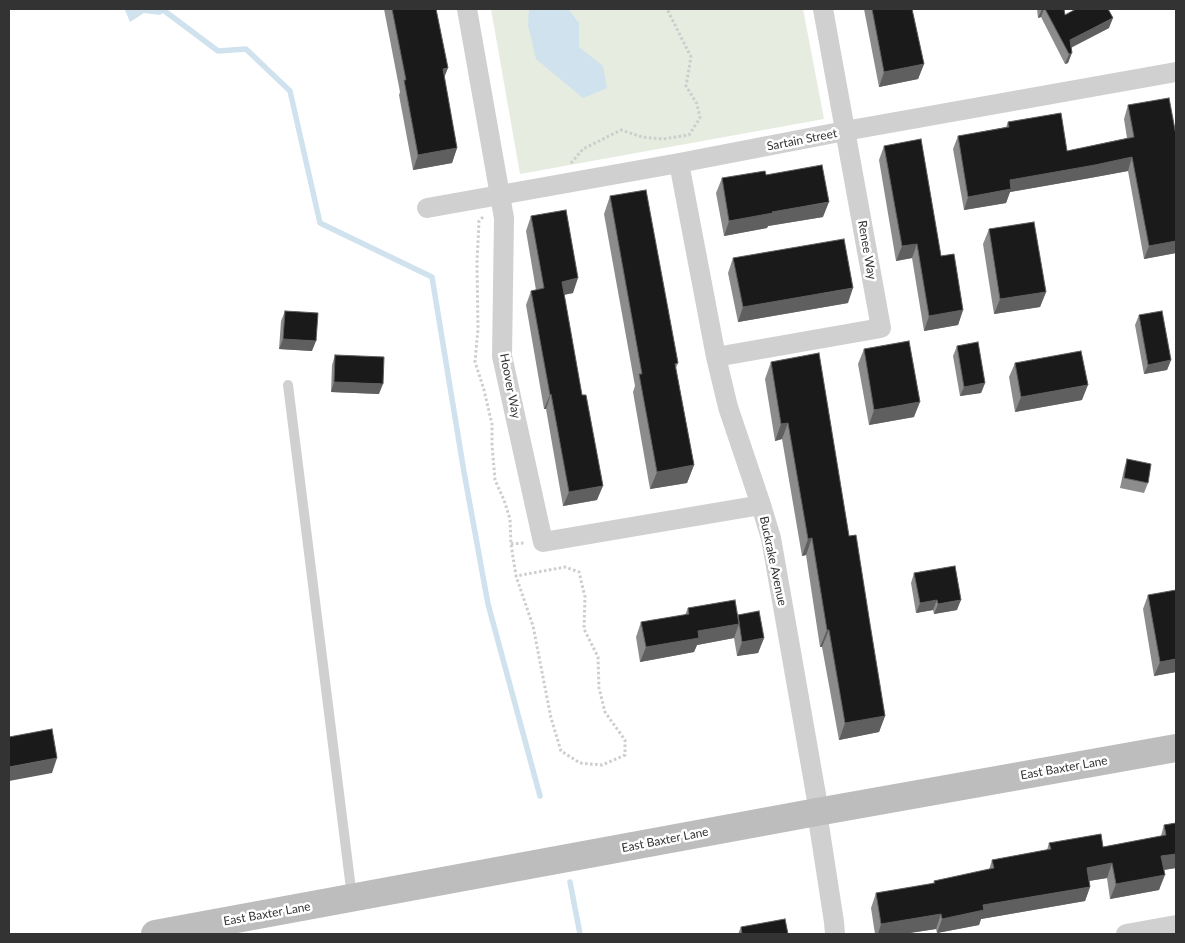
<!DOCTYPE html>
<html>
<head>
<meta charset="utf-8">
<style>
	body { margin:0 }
	#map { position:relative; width:1185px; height:943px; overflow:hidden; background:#fff; font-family:Lato,sans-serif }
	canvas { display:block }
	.frame { position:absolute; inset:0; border:10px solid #333; pointer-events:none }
</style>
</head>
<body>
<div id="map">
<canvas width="1185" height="943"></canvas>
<div class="frame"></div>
</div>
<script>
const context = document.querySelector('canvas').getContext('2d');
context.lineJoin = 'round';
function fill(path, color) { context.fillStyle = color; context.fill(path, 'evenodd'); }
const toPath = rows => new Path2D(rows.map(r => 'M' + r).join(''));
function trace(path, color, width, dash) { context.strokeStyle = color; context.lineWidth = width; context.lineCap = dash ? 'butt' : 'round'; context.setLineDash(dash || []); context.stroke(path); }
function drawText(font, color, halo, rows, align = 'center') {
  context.font = font + ' Lato,sans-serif'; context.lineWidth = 5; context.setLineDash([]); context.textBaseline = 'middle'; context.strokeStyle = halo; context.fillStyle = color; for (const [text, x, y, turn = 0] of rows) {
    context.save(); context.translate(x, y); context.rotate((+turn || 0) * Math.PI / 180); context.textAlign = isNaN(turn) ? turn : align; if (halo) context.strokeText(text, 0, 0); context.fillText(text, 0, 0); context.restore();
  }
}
fill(toPath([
	[491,9,803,9,824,119,520,174]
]), '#e6ecdf');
fill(toPath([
	[125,9,168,9,160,15,144,13,130,22,125,10],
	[529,9,568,9,579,23,579,47,603,66,607,88,583,98,536,59,528,25]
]), '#cfe2ee');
trace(toPath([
	[162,9,218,51,246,49,290,91,320,223,432,277,464,472,488,604,540,796],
	[570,882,580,934]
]), '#cfe2ee', 5.5);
trace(toPath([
	[571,163,583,149,621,130,642,137,663,139,689,135,700,118,697,104,686,86,691,57,667,9],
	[483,217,479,221,477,263,478,329,475,362,484,390,492,424,492,445,495,480,504,500,510,519,511,544,516,576,565,567,579,572,585,597,584,629,598,657,599,688,605,712,625,740,625,755,602,765,580,763,561,751,551,718,533,626,516,576],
	[511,544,524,543]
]), '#cdcdcd', 3, [2.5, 2.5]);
trace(toPath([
	[288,385,352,897]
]), '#d0d0d0', 10);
trace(toPath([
	[467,9,504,218,502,356,543,542,761,505],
	[679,163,716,357,728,407,761,505,771,538,818,806,817,812,834,922,835,934],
	[427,208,679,163,845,131,1176,72],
	[716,357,881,328,823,9],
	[1126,934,1176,925]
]), '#d0d0d0', 20);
trace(toPath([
	[155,934,817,812,1176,748]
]), '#bdbdbd', 28);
fill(toPath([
	[384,9,436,9,444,77,457,148,452,163,413,170,399,95,400,92],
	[864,9,912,9,924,64,918,79,879,87],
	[1037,9,1064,9,1065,15,1109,28,1071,48,1068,63,1065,64,1041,17,1038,18],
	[1128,105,1176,135,1176,253,1144,259,1128,171,1090,178,1010,192,1006,203,964,210,953,149,958,136,1006,127,1008,122,1067,151,1127,138,1124,119],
	[884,146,941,256,963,310,958,325,924,331,912,258,896,261,879,160],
	[766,175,823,217,768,226,767,228,724,236,716,193,722,178],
	[610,196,678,363,676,368,694,465,687,483,650,489,633,392,635,386,604,214],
	[531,216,573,293,564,295,597,500,563,506,546,409,544,409,526,305,531,291,536,290,526,231],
	[989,229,1046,292,1040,307,994,314,983,244],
	[733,258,848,303,738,322,728,273],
	[285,311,312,351,279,349,281,321],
	[1139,315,1171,360,1167,370,1144,374,1135,325],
	[957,346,985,383,981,393,960,396,953,356],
	[864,349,914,417,869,425,858,364],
	[335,355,379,394,331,392,332,365],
	[771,362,849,536,885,716,879,732,839,740,822,647,820,647,806,555,802,556,782,439,775,441,765,379],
	[1015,363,1082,400,1015,412,1009,377],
	[1127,459,1148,483,1144,493,1120,488,1124,469],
	[914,573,957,610,934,614,933,610,916,613,911,583],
	[1148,595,1176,672,1154,676,1143,609],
	[688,608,738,615,764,638,758,653,737,656,734,638,697,645,694,652,640,662,636,637,641,622,685,615],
	[1176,823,1176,868,1164,870,1159,890,1110,899,1107,878,1089,881,1090,887,1085,901,981,919,979,925,937,933,936,929,903,934,875,934,871,908,876,893,933,884,934,881,989,870,992,860,1047,850,1049,843,1103,847,1161,836,1164,825],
	[741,927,788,934,738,934]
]), '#8c8c8c');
fill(toPath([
	[1042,9,1044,9,1041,17,1038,18],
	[1113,18,1109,28,1066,50,1070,40],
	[1072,53,1068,63,1065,64,1069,54],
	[924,64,918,79,879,87,884,72],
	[448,68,442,83,443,69],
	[457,148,452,163,413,170,418,155],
	[1132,157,1128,171,1090,178,1010,192,1006,203,964,210,968,197,1010,180],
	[829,202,823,217,768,226,767,228,724,236,729,221,772,212],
	[1176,241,1176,253,1144,259,1149,246],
	[917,244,912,258,896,261,902,246],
	[578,278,573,293,557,296,562,282],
	[853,288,848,303,738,322,743,307],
	[1046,292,1040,307,994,314,1000,299],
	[963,310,958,325,924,331,929,316],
	[283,339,316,341,312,351,279,349],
	[1171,360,1167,370,1144,374,1148,365],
	[334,382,383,384,379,394,331,392],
	[985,383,981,393,960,396,964,387],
	[1088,385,1082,400,1015,412,1021,397],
	[551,394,546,409,544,409,550,395],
	[920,402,914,417,869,425,874,410],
	[788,423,782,439,775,441,781,424],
	[694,465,687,483,650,489,657,472],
	[603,486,597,500,563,506,569,492],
	[812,538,806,555,802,556,808,539],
	[937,600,933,610,916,613,920,603],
	[961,600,957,610,934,614,938,604],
	[739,624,734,638,697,645,694,652,640,662,646,647,698,631],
	[827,630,829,630,822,647,820,647],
	[764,638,758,653,737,656,742,642],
	[1176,659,1176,672,1154,676,1160,662],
	[885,716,879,732,839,740,845,723],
	[57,758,52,773,9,781,9,767],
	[1176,854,1176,868,1156,871,1161,856],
	[1112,863,1107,878,1082,882,1087,868],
	[1165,875,1159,890,1110,899,1116,884],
	[1090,887,1085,901,981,919,979,925,937,933,942,919,983,905],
	[941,914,936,929,903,934,878,934,881,924]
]), '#5f5f5f');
const building = toPath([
	[392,9,436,9,448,68,443,69,457,148,418,155,404,80,406,80,392,9],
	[872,9,912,9,924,64,884,72,872,9],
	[1045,9,1064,9,1065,15,1076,9,1108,9,1113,18,1070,40,1072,53,1069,54,1045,9],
	[1169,98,1176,135,1176,241,1149,246,1132,157,1095,165,1010,180,1011,189,968,197,958,136,1009,127,1008,122,1061,113,1067,151,1134,137,1128,105,1169,98],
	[921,139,941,256,954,254,963,310,929,316,917,244,902,246,884,146,921,139],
	[822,165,829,202,772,212,773,213,729,221,722,178,765,171,766,175,822,165],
	[646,190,678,363,675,364,694,465,657,472,639,374,642,374,610,196,646,190],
	[566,210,578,278,562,282,582,395,586,395,603,486,569,492,551,394,550,395,531,291,544,288,531,216,566,210],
	[1034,222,1046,292,1000,299,989,229,1034,222],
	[844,239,853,288,743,307,733,258,844,239],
	[285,311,318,313,316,341,283,339,285,311],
	[1162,311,1171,360,1148,365,1139,315,1162,311],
	[909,341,920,402,874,410,864,349,909,341],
	[978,342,985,383,964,387,957,346,978,342],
	[1081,351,1088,385,1021,397,1015,363,1081,351],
	[819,353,849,536,856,535,870,624,885,716,845,723,829,630,827,630,812,538,808,539,788,423,781,424,771,362,819,353],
	[335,355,384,357,383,384,334,382,335,355],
	[1127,459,1151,464,1148,483,1124,478,1127,459],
	[955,566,961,600,938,604,937,600,920,603,914,573,955,566],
	[1176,590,1176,659,1160,662,1148,595,1176,590],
	[735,600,739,624,698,631,699,638,646,647,641,622,689,614,688,608,735,600],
	[759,611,764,638,742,642,738,615,759,611],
	[52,729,57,758,9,767,9,737,52,729],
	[1176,823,1176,854,1161,856,1165,875,1116,884,1112,863,1087,868,1090,887,983,905,984,910,942,919,941,914,881,924,876,893,935,883,934,881,994,868,992,860,1051,849,1049,843,1101,834,1103,847,1166,835,1164,825,1176,823],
	[785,919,788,934,742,934,741,927,785,919]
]);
fill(building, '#1a1a1a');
trace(building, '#5f5f5f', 1);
drawText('12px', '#333', '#fff', [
	["Sartain Street",802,140,-11],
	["Renee Way",867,250,80],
	["Hoover Way",510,386,79],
	["Buckrake Avenue",773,561,78],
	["East Baxter Lane",1064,768,-10],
	["East Baxter Lane",665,840,-11],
	["East Baxter Lane",267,914,-10]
]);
</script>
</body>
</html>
